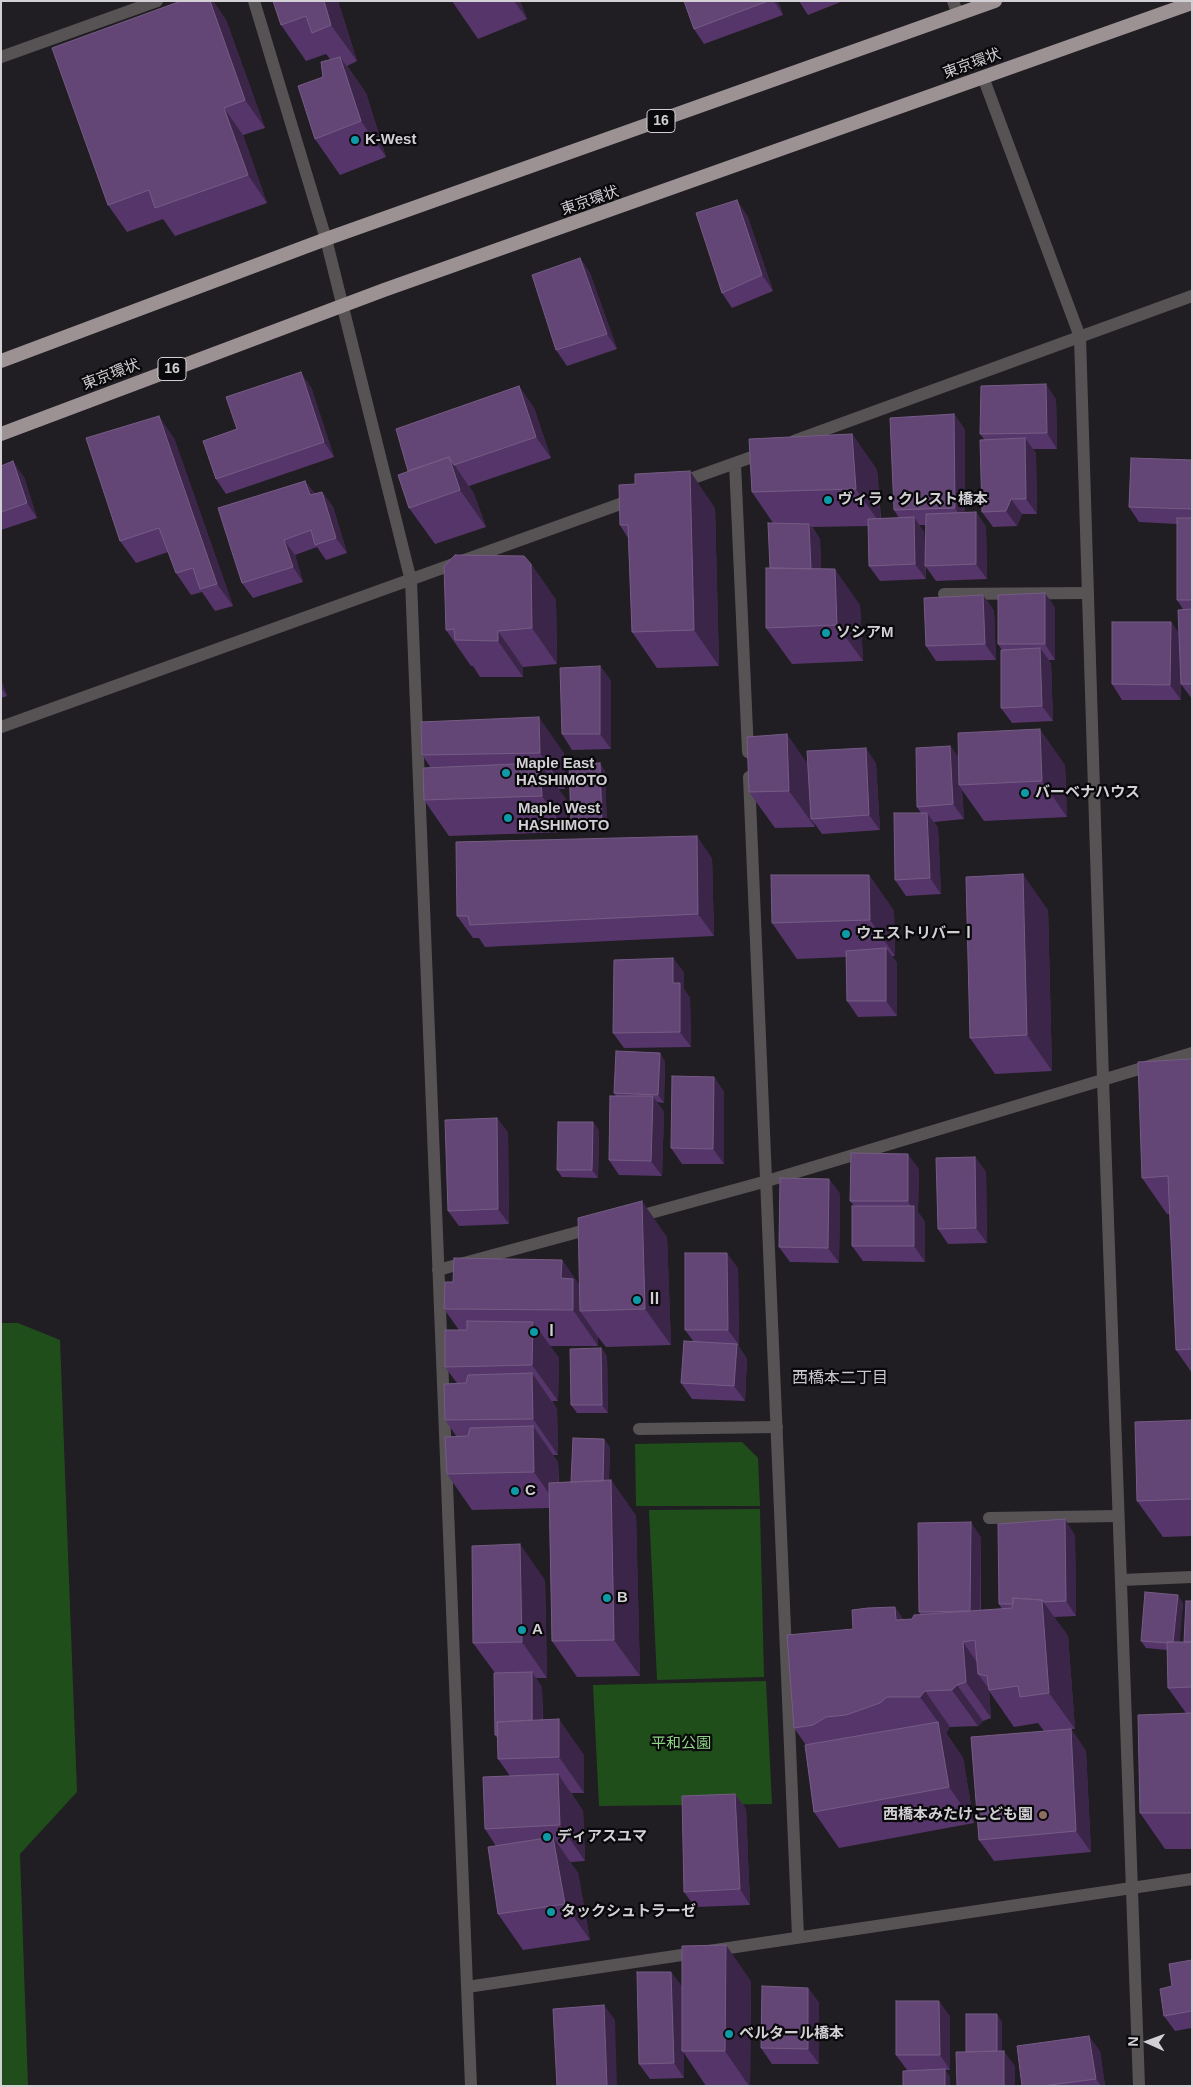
<!DOCTYPE html>
<html>
<head>
<meta charset="utf-8">
<style>
	body { margin:0 }
	#map { position:relative; width:1193px; height:2087px; overflow:hidden; background:#201d23; font-family:Helvetica,sans-serif }
	canvas { display:block }
	.frame { position:absolute; inset:0; border:2px solid #d3d0d5; pointer-events:none }
	.north { position:absolute; left:1123px; top:2017px; width:50px; height:50px; -webkit-text-stroke:4px #09080a; paint-order:stroke; rotate:272deg; font-size:14px; font-weight:700; line-height:20px; text-align:center; color:#d3d0d5 }
	.north::after { content:''; display:block; margin:auto; width:18px; height:22px; background:#d3d0d5; clip-path:polygon(50% 0,100% 100%,50% 72%,0 100%) }
</style>
</head>
<body>
<div id="map">
<canvas width="1193" height="2087"></canvas>
<div class="frame"></div>
<div class="north">N</div>
</div>
<script>
const context = document.querySelector('canvas').getContext('2d');
context.lineJoin = 'round';
function fill(path, color) { context.fillStyle = color; context.fill(path, 'evenodd'); }
const toPath = rows => new Path2D(rows.map(r => 'M' + r).join(''));
function trace(path, color, width, dash) { context.strokeStyle = color; context.lineWidth = width; context.lineCap = dash ? 'butt' : 'round'; context.setLineDash(dash || []); context.stroke(path); }
function drawText(font, color, halo, rows, align = 'center') {
  context.font = font + ' Helvetica,"Noto Sans JP",sans-serif'; context.lineWidth = 4.5; context.setLineDash([]); context.textBaseline = 'middle'; context.strokeStyle = halo; context.fillStyle = color; for (const [text, x, y, turn = 0] of rows) {
    context.save(); context.translate(x, y); context.rotate((+turn || 0) * Math.PI / 180); context.textAlign = isNaN(turn) ? turn : align; if (halo) context.strokeText(text, 0, 0); context.fillText(text, 0, 0); context.restore();
  }
}
fill(toPath([
	[1,1323,18,1323,60,1340,77,1792,20,1854,28,2086,1,2086],
	[742,1442,758,1458,760,1506,636,1506,635,1444],
	[760,1509,764,1677,657,1680,649,1510],
	[766,1681,772,1804,599,1806,593,1685]
]), '#204e1b');
trace(toPath([
	[944,594,1088,593],
	[639,1429,777,1427],
	[989,1518,1118,1516]
]), '#575354', 12);
trace(toPath([
	[254,1,326,239,411,581,471,2086],
	[953,1,958,15],
	[1,57,157,1],
	[983,77,1080,337,1103,1080,1139,2086],
	[794,441,1192,296],
	[735,463,748,752],
	[679,483,766,452],
	[1,727,634,499],
	[749,777,798,1936],
	[636,1217,767,1181,1192,1053],
	[438,1270,593,1228],
	[1122,1580,1192,1577],
	[467,1987,1192,1879]
]), '#575354', 12);
trace(toPath([
	[1,361,326,239,995,1],
	[1,434,384,290,1192,3]
]), '#9c9294', 14);
fill(toPath([
	[181,1,213,1,226,20,265,128,243,135,267,203,175,236,163,219,127,232,108,205],
	[338,1,357,61,347,66,366,93,386,157,340,175,315,139,323,77,331,60,326,54,306,61,281,25],
	[452,1,520,1,527,19,478,39],
	[684,1,778,1,783,15,704,44,694,29],
	[799,1,843,1,808,15],
	[747,215,773,291,732,308,722,293],
	[580,258,590,273,617,349,567,366,556,350],
	[519,386,534,408,551,458,469,486,474,494,486,527,435,544,409,508,408,471],
	[311,387,334,457,226,494,216,479,237,429],
	[1056,399,1057,449,1033,449,1036,453,1037,514,1022,514,1017,526,993,527,982,512,984,439,980,434],
	[954,414,965,430,965,512,976,512,986,527,987,579,936,581,926,567,926,579,880,581,869,566,868,526,812,527,820,539,821,569,860,605,863,661,792,664,766,628,773,523,752,492,852,434,877,470,881,518,899,518,894,510],
	[919,525,926,525,925,557,924,532],
	[174,438,233,606,215,611,202,592,191,595,176,573,168,552,136,563,120,541],
	[1192,460,1192,699,1181,684,1181,680,1181,700,1122,700,1112,684,1171,622,1179,634,1183,609,1177,600,1177,524,1139,522,1129,507],
	[1,466,24,477,37,518,1,530],
	[305,481,315,494,322,492,333,507,347,553,326,560,317,547,295,555,303,582,253,598,242,583],
	[715,508,719,666,657,668,632,632,628,538,620,525],
	[531,564,556,600,557,664,523,667,523,677,480,677,473,666,471,666,446,630],
	[1045,593,1055,608,1055,660,1048,660,1051,663,1053,721,1012,723,1001,708,1002,650,998,644],
	[983,595,994,611,996,660,936,661,926,646],
	[600,666,611,681,611,749,572,750,562,734],
	[1,679,7,696,1,698],
	[421,722,564,753,565,789,558,789,566,799,567,832,449,836,424,800,431,768,422,755],
	[950,746,959,758,1065,765,1067,817,984,821,962,790,964,819,934,822,938,828,941,894,906,896,895,880,921,813,917,807],
	[876,763,880,830,822,834,815,824,815,827,775,828,749,792,808,764],
	[605,771,607,830,576,831,571,823],
	[712,858,714,936,485,947,479,938,473,938,457,916],
	[869,875,894,911,895,956,892,956,897,963,897,1016,858,1017,847,1001,846,957,797,959,772,923],
	[1048,910,1052,1071,995,1074,970,1038],
	[673,958,684,973,684,989,690,998,691,1047,624,1048,613,1033],
	[1192,1059,1192,1373,1176,1350,1170,1214,1167,1214,1142,1178],
	[665,1061,664,1103,657,1102,664,1112,662,1176,619,1175,609,1160,616,1096,614,1093],
	[714,1077,724,1092,724,1164,682,1164,671,1148],
	[497,1118,508,1133,509,1224,459,1226,448,1211],
	[599,1130,598,1178,562,1177,557,1170],
	[975,1157,986,1172,987,1243,948,1244,938,1229],
	[919,1169,918,1212,925,1222,925,1262,863,1261,852,1246,854,1206,850,1201],
	[829,1179,840,1194,839,1263,790,1262,779,1247],
	[667,1237,671,1345,606,1347,598,1337,598,1346,550,1346,559,1358,558,1401,552,1401,557,1409,558,1455,553,1455,558,1462,559,1482,571,1482,610,1447,609,1480,611,1480,636,1516,640,1676,577,1677,552,1641,549,1508,472,1510,447,1474,457,1437,445,1420,457,1383,445,1367,459,1330,444,1309,453,1282,562,1260,580,1286],
	[738,1268,739,1345,738,1345,747,1359,745,1401,692,1399,681,1383,694,1342,685,1330],
	[601,1348,607,1356,608,1413,577,1413,571,1405],
	[1192,1420,1192,1536,1163,1537,1137,1501],
	[1075,1535,1076,1616,1054,1617,1068,1636,1075,1729,1071,1729,1086,1751,1091,1852,994,1861,979,1840,1044,1731,1038,1723,1014,1727,989,1691,991,1718,983,1721,978,1726,950,1727,946,1733,963,1758,974,1823,839,1848,814,1812,806,1745,794,1728,853,1629,912,1619,921,1615,919,1612,981,1537,981,1610,1002,1609,999,1604],
	[545,1580,547,1678,536,1678,542,1688,543,1720,584,1755,584,1793,571,1793,583,1811,585,1861,570,1862,578,1873,590,1940,523,1950,498,1914,496,1846,485,1829,510,1776,498,1759,498,1739,495,1735,495,1673,473,1643],
	[1192,1601,1192,1849,1165,1849,1140,1813,1186,1713,1168,1688,1167,1650,1146,1648,1141,1641,1183,1603,1179,1642,1184,1642],
	[735,1794,746,1809,750,1905,695,1907,684,1892],
	[1192,1960,1192,2028,1175,2031,1164,2016,1172,1986],
	[671,1972,682,1987,751,1981,750,2086,706,2086,684,2053,684,2078,650,2079,639,2064],
	[808,1988,819,2003,819,2064,772,2064,761,2048],
	[950,2016,950,2070,945,2070,950,2077,907,2070,896,2055],
	[1100,2051,1105,2086,1022,2086]
]), '#56366a');
fill(toPath([
	[210,1,213,1,226,20,265,128,245,100],
	[324,1,338,1,357,61,331,25],
	[514,1,520,1,527,19],
	[774,1,778,1,783,15],
	[340,57,366,93,386,157,361,121],
	[224,108,243,135,267,203,248,175],
	[737,200,747,215,773,291,762,275],
	[580,258,590,273,617,349,607,334],
	[301,372,311,387,334,457,324,442],
	[1046,384,1056,399,1057,449,1047,433],
	[519,386,534,408,551,458,536,437],
	[954,414,965,430,965,523,955,508],
	[159,416,174,438,233,606,217,584],
	[852,434,877,470,881,525,856,489],
	[1025,438,1036,453,1037,514,1026,499],
	[449,457,474,494,486,527,460,490],
	[13,461,24,477,37,518,27,503],
	[690,471,715,508,719,666,694,630],
	[305,481,316,496,310,495],
	[322,492,333,507,347,553,336,538],
	[1011,499,1022,514,1017,526,1006,511],
	[976,512,986,527,987,579,976,564],
	[914,517,924,532,926,579,915,564],
	[809,524,820,539,822,595,811,580],
	[284,540,295,555,303,582,293,567],
	[531,564,556,600,557,664,532,628],
	[835,569,860,605,863,661,837,625],
	[1045,593,1055,608,1055,660,1045,644],
	[983,595,994,611,996,660,985,644],
	[1171,622,1182,637,1181,700,1170,685],
	[498,631,523,667,523,677,498,641],
	[1040,648,1051,663,1053,721,1042,706],
	[600,666,611,681,611,749,600,734],
	[1,679,7,696,1,688],
	[539,717,564,753,565,789,540,753],
	[1040,729,1065,765,1067,817,1042,781],
	[787,734,812,770,811,819,815,824,815,827,789,791],
	[950,746,961,761,959,785,962,790,964,819,953,804],
	[866,748,876,763,880,830,869,815],
	[540,763,566,799,567,832,542,796],
	[600,763,605,771,607,830,602,822],
	[927,813,938,828,941,894,930,878],
	[697,836,712,858,714,936,698,914],
	[1023,874,1048,910,1052,1071,1027,1035],
	[869,875,894,911,895,956,870,920],
	[886,948,897,963,897,1016,886,1001],
	[673,958,684,973,684,989,690,998,691,1047,680,1032,673,983],
	[660,1053,665,1061,664,1103,658,1095],
	[714,1077,724,1092,724,1164,713,1149],
	[653,1096,664,1112,662,1176,651,1161],
	[497,1118,508,1133,509,1224,498,1209],
	[593,1122,599,1130,598,1178,592,1170],
	[908,1154,919,1169,918,1212,925,1222,925,1262,914,1246,914,1211,908,1201],
	[975,1157,986,1172,987,1243,976,1228],
	[829,1179,840,1194,839,1263,828,1248],
	[642,1201,667,1237,671,1345,645,1309],
	[727,1253,738,1268,739,1345,728,1330],
	[562,1260,587,1296,580,1311,598,1337,598,1346,573,1310,561,1278],
	[533,1322,559,1358,558,1401,532,1365],
	[737,1344,747,1359,745,1401,734,1386],
	[601,1348,607,1356,608,1413,602,1405],
	[532,1373,557,1409,558,1455,533,1419],
	[533,1426,558,1462,559,1508,534,1472],
	[604,1439,610,1447,608,1500,603,1492],
	[611,1480,636,1516,640,1676,614,1640],
	[1065,1519,1075,1535,1076,1616,1066,1601],
	[971,1522,981,1537,980,1626,970,1611],
	[520,1544,545,1580,547,1678,522,1642],
	[1178,1595,1183,1603,1179,1651,1173,1643],
	[1042,1600,1068,1636,1075,1729,1049,1693],
	[895,1607,920,1643,896,1620],
	[963,1642,988,1678,987,1676,978,1674,989,1689,991,1718,966,1682],
	[532,1672,542,1688,543,1751,533,1735],
	[957,1685,983,1721,978,1726,952,1690],
	[925,1691,950,1727,946,1733,920,1697],
	[559,1719,584,1755,584,1793,559,1757],
	[938,1722,963,1758,974,1823,949,1787],
	[1071,1729,1086,1751,1091,1852,1076,1831],
	[558,1774,583,1811,585,1861,560,1825],
	[735,1794,746,1809,750,1905,740,1889],
	[553,1837,578,1873,590,1940,565,1904],
	[726,1945,751,1981,750,2086,749,2086,725,2051],
	[671,1972,682,1987,682,2051,684,2053,684,2078,674,2063],
	[808,1988,819,2003,819,2064,808,2049],
	[939,2001,950,2016,950,2070,940,2055],
	[604,2005,615,2020,617,2086,607,2086],
	[997,2014,1002,2022,1002,2063,997,2055],
	[1089,2036,1100,2051,1105,2086,1101,2086,1096,2079],
	[1004,2051,1015,2066,1015,2086,1004,2086],
	[945,2069,950,2077,950,2086,945,2086]
]), '#3b2549');
const building = toPath([
	[181,1,210,1,245,100,224,108,248,175,155,208,149,190,108,205,52,48,181,1],
	[273,1,324,1,331,25,312,33,306,16,281,25,273,1],
	[684,1,768,1,694,29,684,1],
	[340,57,361,121,315,139,298,86,323,77,321,62,340,57],
	[737,200,762,275,722,293,696,213,737,200],
	[580,258,607,334,556,350,532,275,580,258],
	[301,372,324,442,216,479,203,441,237,429,226,397,301,372],
	[1046,384,1047,433,980,434,981,386,1046,384],
	[519,386,536,437,454,465,449,457,408,471,396,429,519,386],
	[954,414,955,508,894,510,890,418,954,414],
	[159,416,217,584,200,589,193,568,176,573,159,528,120,541,86,438,159,416],
	[852,434,856,489,752,492,749,439,852,434],
	[1025,438,1026,499,1011,499,1006,511,982,512,980,440,1025,438],
	[449,457,460,490,409,508,398,475,449,457],
	[1131,458,1192,460,1192,509,1129,507,1131,458],
	[13,461,27,503,1,512,1,466,13,461],
	[690,471,694,630,632,632,628,525,620,525,619,485,635,484,635,474,690,471],
	[305,481,310,495,322,492,336,538,315,545,311,530,284,540,293,567,242,583,218,508,305,481],
	[976,512,976,564,925,566,926,514,976,512],
	[914,517,915,564,869,566,868,519,914,517],
	[1177,518,1192,518,1192,600,1177,600,1177,518],
	[768,523,809,524,811,569,770,568,768,523],
	[455,555,524,556,531,564,532,628,498,631,498,641,455,640,454,629,446,630,444,566,455,555],
	[766,568,835,569,837,625,766,628,766,568],
	[1045,593,1045,644,998,644,998,595,1045,593],
	[983,595,985,644,926,646,924,598,983,595],
	[1192,609,1192,684,1181,684,1178,610,1192,609],
	[1112,622,1171,622,1170,685,1112,684,1112,622],
	[1040,648,1042,706,1001,708,1001,650,1040,648],
	[600,666,600,734,562,734,560,668,600,666],
	[539,717,540,753,422,755,421,722,539,717],
	[1040,729,1042,781,959,785,958,733,1040,729],
	[787,734,789,791,749,792,747,737,787,734],
	[950,746,953,804,917,807,916,748,950,746],
	[866,748,869,815,811,819,807,751,866,748],
	[540,763,542,796,424,800,423,768,540,763],
	[600,763,602,822,571,823,569,764,600,763],
	[894,813,927,813,930,878,895,880,894,813],
	[697,836,698,914,470,925,468,916,457,916,456,842,697,836],
	[1023,874,1027,1035,970,1038,966,877,1023,874],
	[771,875,869,875,870,920,772,923,771,875],
	[886,948,886,1001,847,1001,846,951,886,948],
	[673,958,673,983,680,983,680,1032,613,1033,614,960,673,958],
	[616,1051,660,1053,658,1095,614,1093,616,1051],
	[1192,1059,1192,1349,1176,1350,1168,1176,1142,1178,1138,1062,1192,1059],
	[672,1076,714,1077,713,1149,671,1148,672,1076],
	[610,1096,653,1096,651,1161,609,1160,610,1096],
	[497,1118,498,1209,448,1211,445,1120,497,1118],
	[558,1122,593,1122,592,1170,557,1170,558,1122],
	[851,1153,908,1154,908,1201,850,1201,851,1153],
	[975,1157,976,1228,938,1229,936,1158,975,1157],
	[780,1178,829,1179,828,1248,779,1247,780,1178],
	[642,1201,645,1309,580,1311,578,1218,642,1201],
	[852,1206,914,1206,914,1246,852,1246,852,1206],
	[685,1253,727,1253,728,1330,685,1330,685,1253],
	[454,1258,562,1260,561,1278,573,1279,573,1310,444,1309,445,1282,453,1282,454,1258],
	[467,1321,533,1322,532,1365,445,1367,445,1330,467,1330,467,1321],
	[684,1341,737,1344,734,1386,681,1383,684,1341],
	[601,1348,602,1405,571,1405,570,1349,601,1348],
	[532,1373,533,1419,445,1420,444,1384,466,1383,468,1375,532,1373],
	[1192,1420,1192,1499,1137,1501,1135,1422,1192,1420],
	[533,1426,534,1472,447,1474,445,1437,468,1436,470,1428,533,1426],
	[573,1438,604,1439,603,1481,571,1482,573,1438],
	[611,1480,614,1640,552,1641,549,1483,611,1480],
	[1065,1519,1066,1601,1044,1602,1042,1600,1013,1598,1013,1604,999,1604,998,1524,1065,1519],
	[971,1522,970,1611,919,1612,918,1523,971,1522],
	[520,1544,522,1642,473,1643,472,1546,520,1544],
	[1145,1592,1178,1595,1173,1642,1167,1642,1167,1643,1141,1641,1145,1592],
	[1013,1598,1042,1600,1049,1693,1020,1697,1018,1686,989,1690,987,1676,978,1674,975,1640,963,1642,966,1682,957,1685,952,1690,925,1691,920,1697,887,1697,880,1703,846,1715,826,1717,813,1725,794,1728,787,1635,853,1629,852,1610,868,1608,895,1607,896,1620,912,1619,914,1615,1012,1608,1013,1598],
	[1186,1601,1192,1601,1192,1642,1184,1642,1186,1601],
	[1167,1642,1192,1642,1192,1687,1168,1688,1167,1642],
	[532,1672,532,1720,497,1722,498,1735,495,1735,494,1673,532,1672],
	[1192,1713,1192,1813,1140,1813,1138,1715,1192,1713],
	[559,1719,559,1757,498,1759,497,1722,559,1719],
	[938,1722,949,1787,814,1812,805,1745,938,1722],
	[1071,1729,1076,1831,979,1840,971,1737,1071,1729],
	[558,1774,560,1825,485,1829,483,1777,558,1774],
	[735,1794,740,1889,684,1892,682,1796,735,1794],
	[553,1837,565,1904,498,1914,488,1847,553,1837],
	[726,1945,725,2051,682,2051,682,1946,726,1945],
	[1192,1960,1192,2011,1164,2016,1160,1989,1172,1986,1169,1964,1192,1960],
	[637,1972,671,1972,674,2063,639,2064,637,1972],
	[762,1986,808,1988,808,2049,761,2048,762,1986],
	[896,2001,939,2001,940,2055,896,2055,896,2001],
	[604,2005,607,2086,557,2086,553,2009,604,2005],
	[966,2014,997,2014,997,2051,966,2052,966,2014],
	[1089,2036,1096,2079,1042,2086,1022,2086,1017,2046,1089,2036],
	[1004,2051,1004,2086,957,2086,956,2052,1004,2051],
	[945,2069,945,2086,903,2086,903,2071,945,2069]
]);
fill(building, '#644676');
trace(building, '#755c84', 1);
for (const [x, y, r, color] of [
	[355,140,5,"#0f9aa8"],
	[828,500,5,"#0f9aa8"],
	[826,633,5,"#0f9aa8"],
	[506,773,5,"#0f9aa8"],
	[1025,793,5,"#0f9aa8"],
	[508,818,5,"#0f9aa8"],
	[846,934,5,"#0f9aa8"],
	[637,1300,5,"#0f9aa8"],
	[534,1332,5,"#0f9aa8"],
	[515,1491,5,"#0f9aa8"],
	[607,1598,5,"#0f9aa8"],
	[522,1630,5,"#0f9aa8"],
	[1043,1815,5,"#8d6e63"],
	[547,1837,5,"#0f9aa8"],
	[551,1912,5,"#0f9aa8"],
	[729,2034,5,"#0f9aa8"]
]) { const dot = new Path2D(); dot.arc(x, y, r, 0, 2 * Math.PI); context.fillStyle = color; context.fill(dot); trace(dot, '#09080a', 2); }
for (const [x, y, w] of [
	[661,121,28],
	[172,369,28]
]) { const box = new Path2D(); box.roundRect(x - w / 2, y - 11.5, w, 23, 4); context.fillStyle = '#09080a'; context.fill(box); trace(box, '#d3d0d5', 1); }
drawText('bold 14px', '#d3d0d5', null, [
	["16",661,121],
	["16",172,369]
]);
drawText('15px', '#d3d0d5', '#09080a', [
	["東京環状",972,64,-20],
	["東京環状",590,201,-19],
	["東京環状",111,375,-21]
]);
drawText('bold 15px', '#d3d0d5', '#09080a', [
	["K-West",365,140],
	["ヴィラ・クレスト橋本",838,500],
	["ソシアM",836,633],
	["Maple East",516,764],
	["HASHIMOTO",516,781],
	["バーベナハウス",1035,793],
	["Maple West",518,809],
	["HASHIMOTO",518,826],
	["ウェストリバーⅠ",856,934],
	["Ⅱ",647,1300],
	["Ⅰ",544,1332],
	["C",525,1491],
	["B",617,1598],
	["A",532,1630],
	["西橋本みたけこども園",1033,1815,"right"],
	["ディアスユマ",557,1837],
	["タックシュトラーゼ",561,1912],
	["ベルタール橋本",739,2034]
], 'left');
drawText('15px', '#8dd484', '#09080a', [
	["平和公園",681,1744]
]);
drawText('16px', '#cbc6cf', '#09080a', [
	["西橋本二丁目",840,1379]
]);
</script>
</body>
</html>
